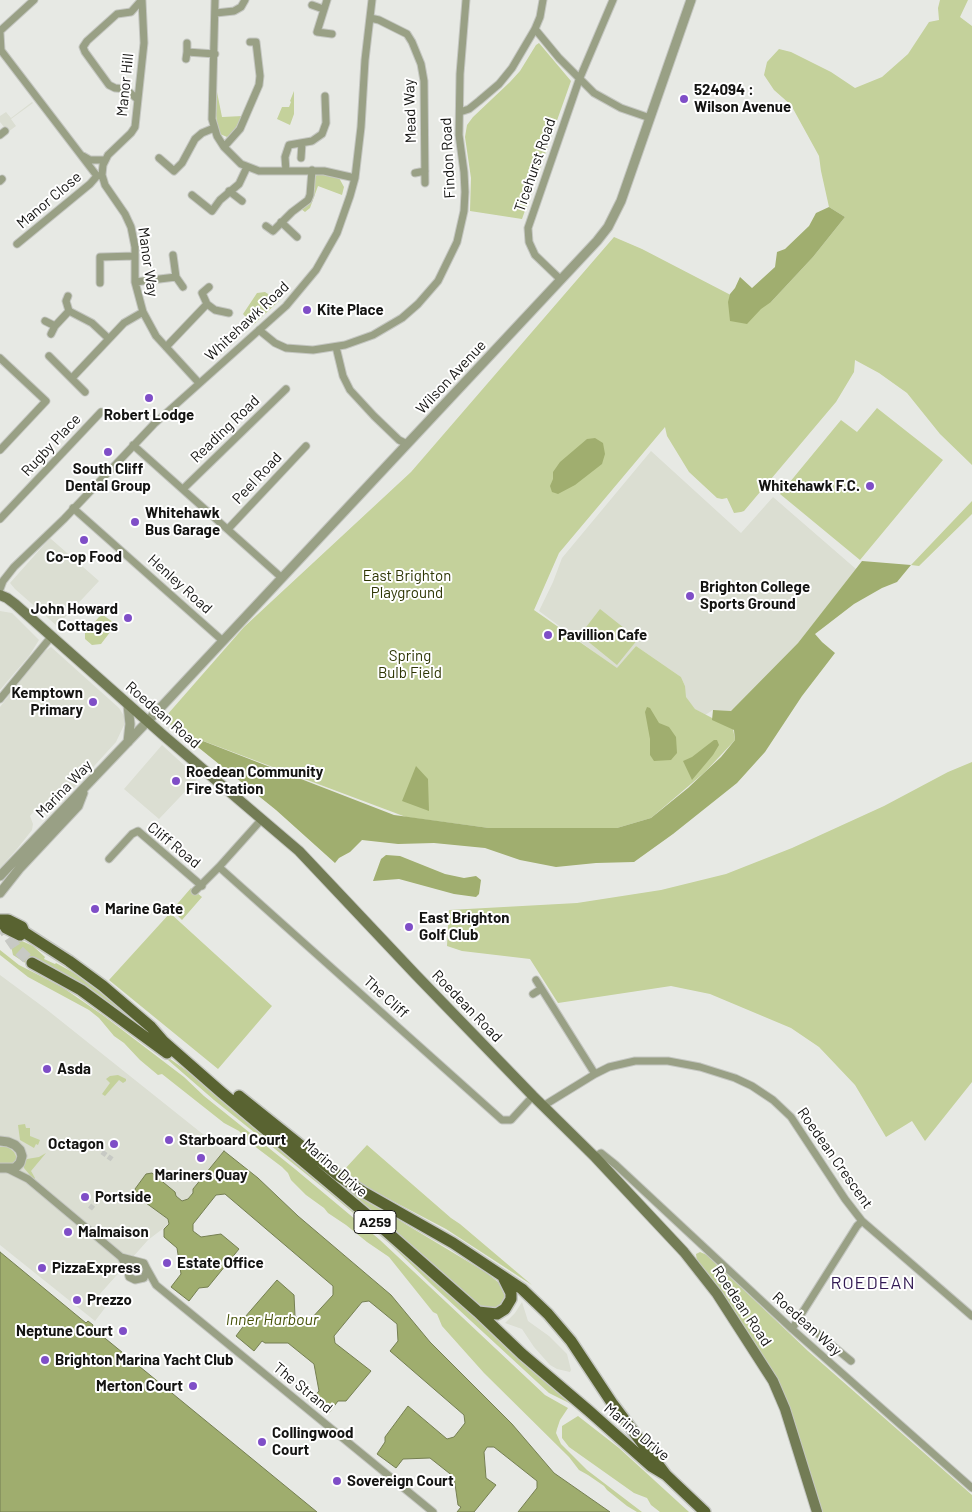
<!DOCTYPE html>
<html>
<head>
<meta charset="utf-8">
<style>
	body { margin:0 }
	canvas { display:block; background:#e7e9e4 }
</style>
</head>
<body>
<canvas width="972" height="1512"></canvas>
<script>
const context = document.querySelector('canvas').getContext('2d');
context.lineJoin = 'round';
function fill(path, color) { context.fillStyle = color; context.fill(path, 'evenodd'); }
const toPath = rows => new Path2D(rows.map(r => 'M' + r).join(''));
function trace(path, color, width, dash) { context.strokeStyle = color; context.lineWidth = width; context.lineCap = dash ? 'butt' : 'round'; context.setLineDash(dash || []); context.stroke(path); }
function drawText(font, color, halo, rows, align = 'center') {
  context.font = font + ' Barlow,sans-serif'; context.lineWidth = 4; context.setLineDash([]); context.textBaseline = 'middle'; context.strokeStyle = halo; context.fillStyle = color; for (const [text, x, y, turn = 0] of rows) {
    context.save(); context.translate(x, y); context.rotate((+turn || 0) * Math.PI / 180); context.textAlign = isNaN(turn) ? turn : align; if (halo) context.strokeText(text, 0, 0); context.fillText(text, 0, 0); context.restore();
  }
}
fill(toPath([
	[32,102,33,103,11,119,16,126,8,132,0,122,0,116,6,112,11,118],
	[651,451,741,533,773,497,856,569,798,643,731,711,713,710,705,715,695,709,685,697,685,686,681,677,636,646,617,669,539,611,553,582,562,558],
	[50,538,99,581,57,626,15,589,10,583],
	[0,611,12,613,39,640,29,656,0,690],
	[51,647,119,708,124,716,124,725,116,742,64,799,45,814,42,814,35,810,30,816,33,824,32,830,17,849,0,868,0,707,41,654],
	[162,745,198,778,159,819,124,789],
	[0,975,46,1009,224,1151,193,1189,193,1193,188,1199,182,1201,176,1196,135,1195,168,1219,169,1224,148,1240,99,1295,108,1304,95,1321,0,1245],
	[522,1302,528,1321,549,1336,567,1354,571,1370,570,1372,557,1369,550,1365,534,1347,522,1329,505,1323,515,1313]
]), '#dbded2');
fill(toPath([
	[940,0,968,0,960,17,972,26,972,465,940,434,907,393,879,373,855,360,854,372,836,402,744,511,741,512,734,513,727,498,722,499,717,498,689,472,667,436,665,427,559,553,534,610,617,668,636,646,681,677,685,686,686,697,695,709,733,729,735,740,705,772,651,818,617,828,489,828,406,817,190,736,173,727,165,720,167,715,244,627,411,472,614,237,642,249,750,305,771,302,813,257,845,217,829,207,821,171,819,156,791,105,774,90,764,75,767,62,779,49,791,52,831,72,855,88,882,77,908,54,929,22,939,20,938,8],
	[539,43,571,81,522,219,470,211,471,178,465,137,467,125,473,117,510,82,520,71,536,45],
	[294,91,294,114,290,125,277,119,282,107,289,107,291,102,290,101],
	[217,92,222,117,243,116,232,134,227,137,220,134,217,124,216,115],
	[327,173,338,176,344,187,342,195,318,186,310,208,305,212,301,209,316,176,317,174],
	[265,292,279,301,253,325,243,314,257,293],
	[877,408,943,460,860,560,780,494,841,420,857,432],
	[972,501,972,514,919,566,911,565],
	[600,609,638,639,617,665,580,635],
	[103,615,113,622,114,627,101,644,92,645,85,639,85,633,99,617],
	[972,762,972,1082,925,1141,912,1121,886,1137,855,1085,819,1047,791,1028,710,994,671,986,558,1003,530,959,462,951,447,946,449,910,577,903,661,890,726,874,792,848,884,806,948,772],
	[191,888,202,897,182,920,172,910],
	[170,913,272,1006,218,1069,109,980],
	[13,937,33,946,45,957,44,959,55,964,56,963,83,978,159,1041,73,979,35,958,30,966,13,955,11,946],
	[0,950,19,965,62,987,104,1016,184,1077,204,1096,295,1169,380,1240,545,1395,568,1408,560,1420,557,1429,556,1433,561,1444,587,1470,642,1512,637,1512,627,1506,607,1490,604,1486,588,1475,579,1470,569,1457,484,1373,442,1326,437,1314,433,1312,389,1257,367,1242,346,1225,328,1213,324,1208,306,1195,291,1180,288,1173,282,1167,249,1142,239,1131,224,1123,162,1074,158,1075,140,1060,124,1043,114,1036,99,1018,89,1010,28,977,0,955],
	[169,1058,198,1079,328,1186,572,1402,571,1404,549,1393,432,1285,390,1244,326,1190,214,1100,168,1060],
	[118,1075,126,1079,126,1081,123,1083,119,1080,105,1096,102,1094,110,1083,106,1079,110,1076],
	[25,1124,26,1128,30,1128,30,1136,40,1140,38,1145,36,1144,34,1148,20,1140,18,1125],
	[367,1145,451,1218,460,1224,532,1285,446,1229,366,1187,343,1171],
	[0,1147,8,1147,14,1152,17,1158,13,1164,0,1165],
	[46,1153,31,1171,35,1178,34,1180,24,1168,24,1163,27,1159,39,1157],
	[341,1183,407,1225,487,1273,505,1288,506,1301,496,1311,483,1308,339,1186],
	[700,1252,707,1255,808,1351,972,1495,972,1512,821,1512,784,1398,774,1373,697,1262,696,1254],
	[578,1416,619,1448,689,1512,660,1512,651,1505,647,1498,634,1493,569,1447,562,1438,562,1426]
]), '#c4d19b');
fill(toPath([
	[829,207,845,217,813,257,771,302,761,309,747,324,730,321,728,302,730,294,735,288,740,277,752,288,775,267,777,252,785,249,809,226,816,213],
	[595,438,603,443,605,454,602,464,575,485,558,494,552,492,550,486,553,479,553,472,560,462,587,439],
	[862,561,911,565,897,582,882,588,854,604,815,634,822,642,835,653,802,696,765,752,737,783,673,834,634,862,596,863,556,867,520,860,485,848,434,843,398,844,362,840,350,852,339,858,335,863,276,810,173,727,190,736,394,815,489,828,617,828,651,818,688,788,721,757,735,740,734,730,712,720,713,710,731,711,798,643],
	[647,707,650,708,659,723,669,727,676,737,677,753,671,760,654,761,650,755,650,739,645,712],
	[714,740,717,740,719,745,713,755,692,780,683,761,692,757],
	[416,766,428,779,429,811,402,801],
	[386,855,400,856,445,874,464,878,476,876,481,880,479,894,476,897,454,894,399,879,373,881,381,859]
]), '#a0ae6f');
const water = toPath([
	[224,1151,258,1178,298,1216,391,1295,430,1342,512,1424,554,1473,610,1512,518,1512,537,1488,537,1481,494,1447,487,1447,484,1452,486,1478,496,1485,474,1512,457,1512,461,1507,458,1505,454,1477,430,1458,403,1459,396,1468,377,1454,385,1442,385,1437,408,1406,447,1439,454,1437,465,1423,464,1415,390,1351,398,1341,397,1324,369,1301,362,1302,334,1336,335,1343,371,1371,346,1401,338,1401,329,1413,312,1399,319,1391,314,1364,288,1343,265,1343,262,1341,254,1351,236,1336,245,1324,245,1317,277,1280,294,1295,295,1316,303,1322,310,1320,333,1295,333,1286,225,1194,216,1195,193,1224,193,1231,201,1237,221,1234,239,1249,208,1287,199,1288,189,1301,171,1287,181,1274,177,1248,164,1237,164,1229,169,1224,168,1219,135,1195,135,1189,146,1174,152,1173,175,1192,176,1196,182,1201,188,1199,193,1193,193,1189,224,1151],
	[0,1252,86,1323,88,1321,93,1325,92,1328,95,1330,317,1512,0,1512,0,1252]
]);
fill(water, '#9fad6e');
trace(water, '#757f52', 1);
trace(toPath([
	[64,1146,77,1145],
	[102,1152,113,1160],
	[90,1209,98,1199]
]), '#c7c9c4', 5, [5, 2.5]);
trace(toPath([
	[0,924,17,949,32,963]
]), '#c7c9c4', 11, [11, 5.5]);
const minor = toPath([
	[142,0,144,43,135,127,131,133,108,155,103,165,102,175,105,185,125,214,131,227,135,247,135,282,143,312,156,336,199,383],
	[215,0,212,119,217,136,224,147,241,164,259,171,324,171,355,178],
	[327,0,317,32,332,34],
	[312,5,323,9],
	[216,13,234,11,241,7,245,0],
	[370,18,379,20,407,34,412,42,421,64,424,81,425,183],
	[535,29,559,58,594,93,621,108,650,118],
	[0,31,34,0],
	[0,33,1,50],
	[187,43,187,52,215,54],
	[0,49,97,176,102,175],
	[186,59,187,52],
	[137,99,126,89,115,88,109,85,85,52,83,47,87,41,117,14,131,12,139,3,142,3],
	[460,112,469,109,479,101,499,84,512,68,535,29,540,17,543,0],
	[0,135,5,131],
	[224,147,240,129,259,85,260,76,256,42,250,42],
	[83,156,90,160,104,160],
	[159,158,174,171,182,163,195,139,202,133,214,128],
	[301,158,302,143],
	[286,171,285,157,289,145,312,141,322,134,326,123,325,96],
	[415,173,425,171],
	[0,181,2,179],
	[229,191,242,201],
	[192,195,212,211,220,200,239,184,247,167],
	[281,222,297,237],
	[266,226,273,231,292,212,308,200,310,195,312,170],
	[17,244,90,184,97,176],
	[176,277,183,287],
	[560,279,535,255,529,242,528,228,579,80,613,0],
	[135,282,176,277,173,255],
	[100,283,100,257,135,256],
	[68,296,66,301,69,311],
	[207,304,215,310,229,313],
	[45,321,55,326,69,311,92,323,108,338],
	[259,330,275,343,286,348,313,350,345,345,373,335,402,318,418,304,438,281,457,242,464,211,465,192,464,172,459,135,460,74,466,0],
	[51,334,55,326],
	[166,347,207,304,202,293,209,287],
	[336,347,343,376,350,390,374,416,399,440,407,444],
	[49,356,85,392],
	[0,358,46,401,0,450],
	[72,378,124,323,143,312],
	[133,445,282,578],
	[183,489,286,389],
	[73,508,223,641],
	[0,519,101,412],
	[228,529,306,446],
	[0,589,3,581,14,567,64,519,154,424,286,306,316,270,337,233,350,196,355,178,361,127,365,60,372,0],
	[0,699,51,637],
	[109,859,132,834,138,831,202,886],
	[219,867,502,1120,511,1120,533,1096],
	[195,891,219,867,262,819],
	[536,980,595,1074],
	[533,994,541,989],
	[543,1106,595,1074,609,1067,635,1061,668,1061,700,1067,735,1078,752,1086,773,1100,791,1117,845,1199,862,1221,972,1316],
	[595,1157,601,1153,616,1165,792,1329,972,1488],
	[8,1169,28,1179,121,1257,144,1263,147,1269,144,1278,135,1280,129,1277,127,1268,121,1257],
	[147,1269,156,1285,433,1512],
	[800,1319,851,1361],
	[792,1329,857,1226,862,1221]
]);
const tertiary = toPath([
	[128,742,130,724,128,705],
	[0,876,164,704,597,241,608,227,621,201,691,0],
	[0,893,19,869,78,806,83,793],
	[0,1141,8,1142,15,1145,20,1150,22,1156,20,1163,15,1168,0,1168]
]);
const secondary = toPath([
	[0,595,7,598,15,604,163,735,299,851,416,975,533,1096,595,1157,684,1252,717,1294,773,1381,785,1409,817,1512]
]);
const primary = toPath([
	[0,920,8,920,22,927,24,932,69,961,103,986,151,1027,164,1042,221,1092,378,1224,478,1312,522,1354,589,1411,651,1466,666,1475],
	[1,920,6,928,20,935,24,932],
	[32,963,81,990,167,1053],
	[239,1096,339,1176,365,1193,453,1243,522,1289,548,1314,571,1341,612,1403,666,1475,705,1512],
	[478,1312,497,1314,505,1309,511,1299,511,1293,504,1279]
]);
trace(minor, '#c5c7c2', 9);
trace(tertiary, '#c5c7c2', 11);
trace(secondary, '#c5c7c2', 12);
trace(primary, '#c5c7c2', 14);
trace(minor, '#99a085', 7);
trace(tertiary, '#99a085', 9);
trace(secondary, '#737c55', 10);
trace(primary, '#596331', 11);
for (const [x, y, r, color] of [
	[684,99,5,"#7f4ec7"],
	[307,310,5,"#7f4ec7"],
	[149,398,5,"#7f4ec7"],
	[108,452,5,"#7f4ec7"],
	[870,486,5,"#7f4ec7"],
	[135,522,5,"#7f4ec7"],
	[84,540,5,"#7f4ec7"],
	[690,596,5,"#7f4ec7"],
	[128,618,5,"#7f4ec7"],
	[548,635,5,"#7f4ec7"],
	[93,702,5,"#7f4ec7"],
	[176,781,5,"#7f4ec7"],
	[95,909,5,"#7f4ec7"],
	[409,927,5,"#7f4ec7"],
	[47,1069,5,"#7f4ec7"],
	[169,1140,5,"#7f4ec7"],
	[114,1144,5,"#7f4ec7"],
	[201,1158,5,"#7f4ec7"],
	[85,1197,5,"#7f4ec7"],
	[68,1232,5,"#7f4ec7"],
	[167,1263,5,"#7f4ec7"],
	[42,1268,5,"#7f4ec7"],
	[77,1300,5,"#7f4ec7"],
	[123,1331,5,"#7f4ec7"],
	[45,1360,5,"#7f4ec7"],
	[193,1386,5,"#7f4ec7"],
	[262,1442,5,"#7f4ec7"],
	[337,1481,5,"#7f4ec7"]
]) { const dot = new Path2D(); dot.arc(x, y, r, 0, 2 * Math.PI); context.fillStyle = color; context.fill(dot); trace(dot, '#fff', 2); }
for (const [x, y, w] of [
	[375,1222,42]
]) { const box = new Path2D(); box.roundRect(x - w / 2, y - 11.5, w, 23, 4); context.fillStyle = '#fff'; context.fill(box); trace(box, '#141412', 1); }
drawText('bold 14px', '#141412', null, [
	["A259",375,1222]
]);
drawText('15px', '#141412', '#fff', [
	["Manor Hill",125,85,-84],
	["Mead Way",410,111,-92],
	["Findon Road",448,158,-93],
	["Ticehurst Road",535,165,-71],
	["Manor Close",49,200,-40],
	["Manor Way",148,262,82],
	["Whitehawk Road",247,321,-43],
	["Wilson Avenue",451,377,-47],
	["Reading Road",225,429,-44],
	["Rugby Place",51,445,-47],
	["Peel Road",257,478,-47],
	["Henley Road",180,584,42],
	["Roedean Road",163,715,41],
	["Marina Way",64,789,-46],
	["Cliff Road",174,845,39],
	["The Cliff",386,997,42],
	["Roedean Road",467,1006,46],
	["Roedean Crescent",835,1158,55],
	["Marine Drive",335,1168,41],
	["Roedean Road",742,1306,56],
	["Roedean Way",807,1324,42],
	["The Strand",303,1388,39],
	["Marine Drive",637,1432,40]
]);
drawText('bold 15px', '#141412', '#fff', [
	["524094 :",694,90],
	["Wilson Avenue",694,107],
	["Kite Place",317,310],
	["Robert Lodge",149,415,"center"],
	["South Cliff",108,469,"center"],
	["Dental Group",108,486,"center"],
	["Whitehawk F.C.",860,486,"right"],
	["Whitehawk",145,513],
	["Bus Garage",145,530],
	["Co-op Food",84,557,"center"],
	["Brighton College",700,587],
	["Sports Ground",700,604],
	["John Howard",118,609,"right"],
	["Cottages",118,626,"right"],
	["Pavillion Cafe",558,635],
	["Kemptown",83,693,"right"],
	["Primary",83,710,"right"],
	["Roedean Community",186,772],
	["Fire Station",186,789],
	["Marine Gate",105,909],
	["East Brighton",419,918],
	["Golf Club",419,935],
	["Asda",57,1069],
	["Starboard Court",179,1140],
	["Octagon",104,1144,"right"],
	["Mariners Quay",201,1175,"center"],
	["Portside",95,1197],
	["Malmaison",78,1232],
	["Estate Office",177,1263],
	["PizzaExpress",52,1268],
	["Prezzo",87,1300],
	["Neptune Court",113,1331,"right"],
	["Brighton Marina Yacht Club",55,1360],
	["Merton Court",183,1386,"right"],
	["Collingwood",272,1433],
	["Court",272,1450],
	["Sovereign Court",347,1481]
], 'left');
drawText('15px', '#2d3503', '#fff', [
	["East Brighton",407,576],
	["Playground",407,593],
	["Spring",410,656],
	["Bulb Field",410,673]
]);
drawText('italic 16px', '#475309', '#fff', [
	["Inner Harbour",272,1320]
]);
context.letterSpacing = '1px';
drawText('18px', '#321a53', '#fff', [
	["ROEDEAN",873,1283]
]);
context.letterSpacing = '0px';
</script>
</body>
</html>
